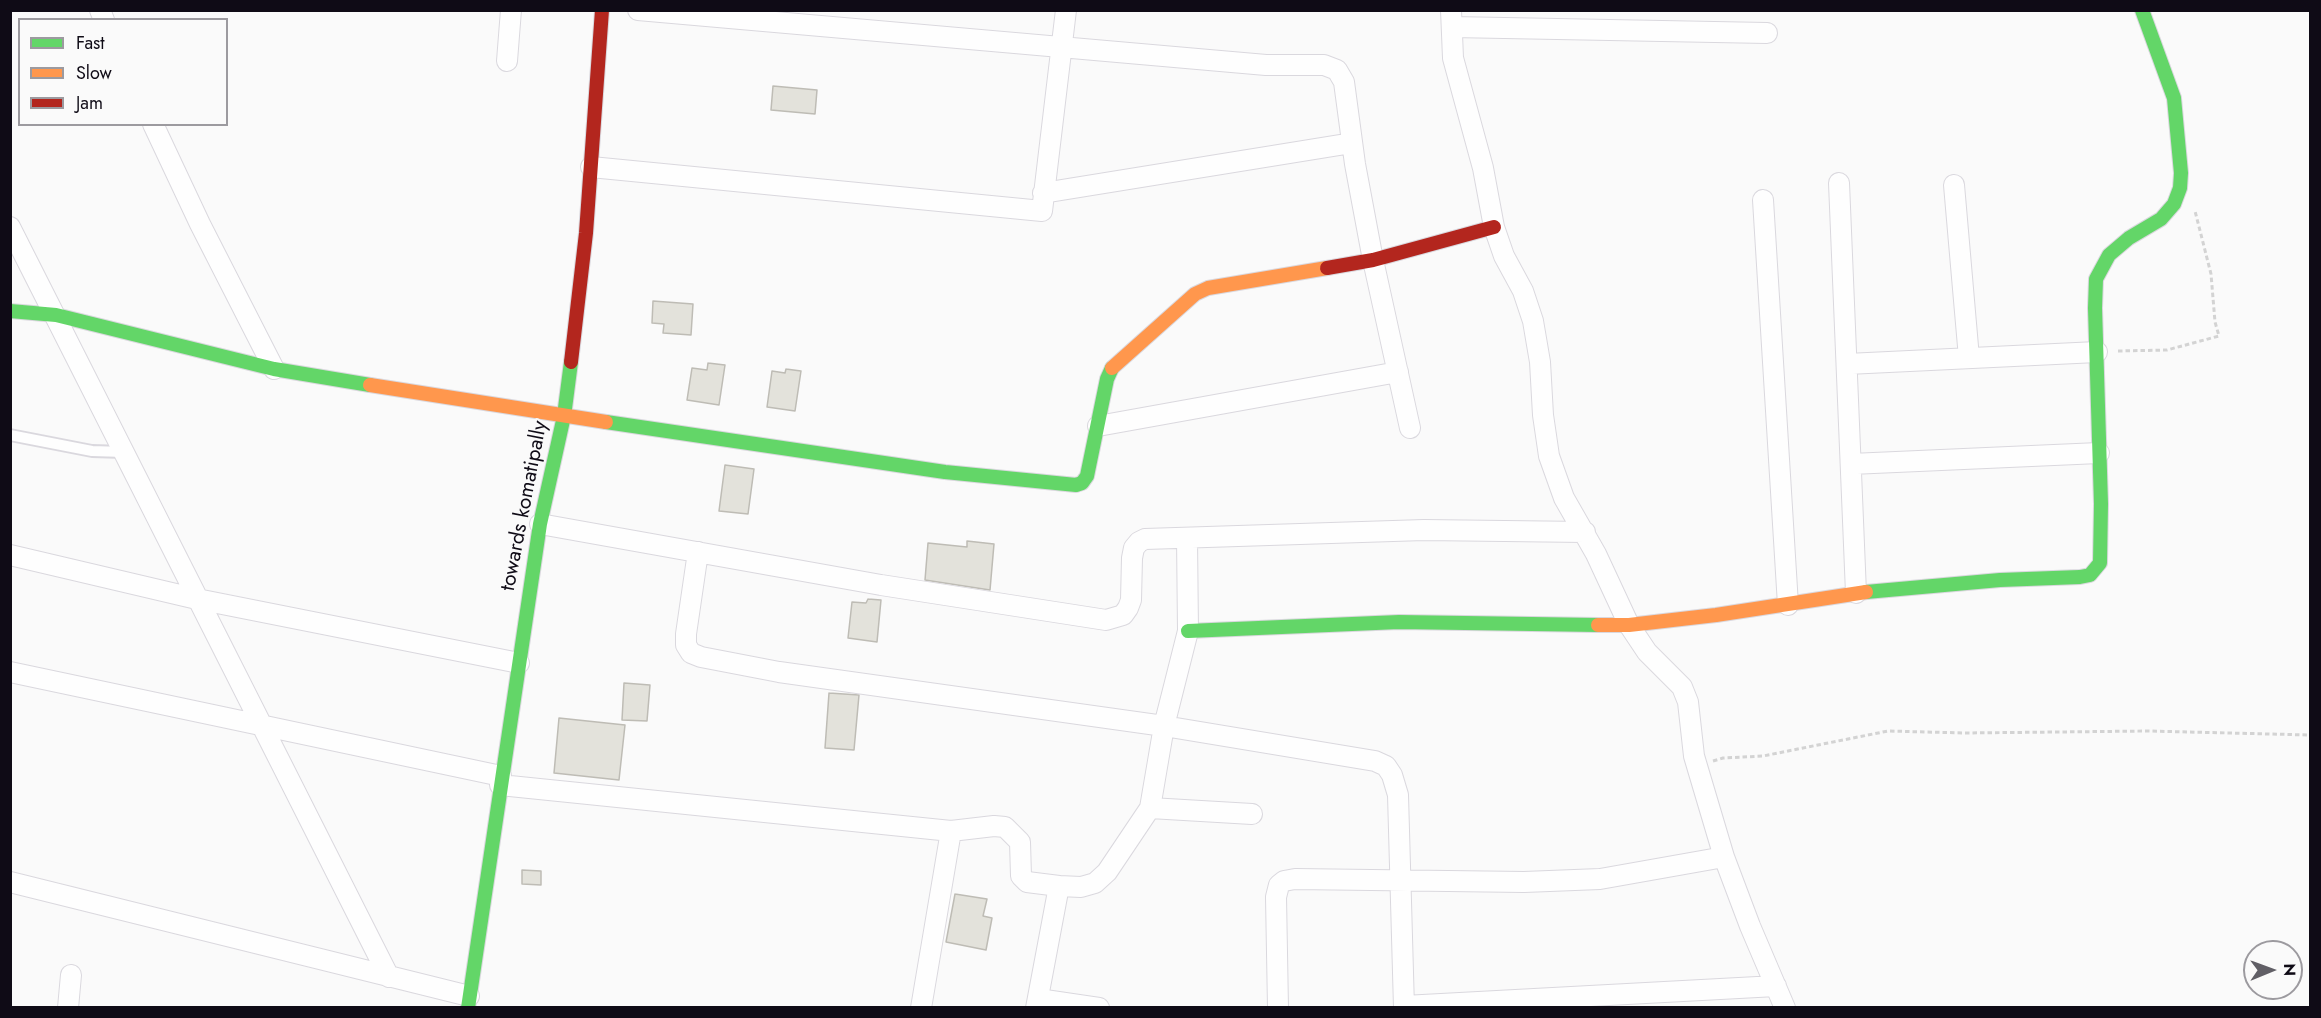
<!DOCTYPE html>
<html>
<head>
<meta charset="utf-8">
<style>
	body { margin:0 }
	#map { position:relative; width:2321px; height:1018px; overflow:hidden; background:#fafafa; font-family:Jost,sans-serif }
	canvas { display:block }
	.frame { position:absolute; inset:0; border:12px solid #0f0b16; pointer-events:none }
	.legend { position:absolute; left:18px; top:18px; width:210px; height:108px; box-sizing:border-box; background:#fafafa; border:2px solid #9c9a9f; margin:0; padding:8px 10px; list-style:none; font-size:18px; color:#0f0b16 }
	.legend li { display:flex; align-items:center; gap:12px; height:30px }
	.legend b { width:30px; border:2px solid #9c9a9f }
	.north { position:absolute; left:2243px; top:940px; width:60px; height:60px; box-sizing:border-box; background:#fafafa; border:2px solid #9c9a9f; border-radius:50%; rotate:89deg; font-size:16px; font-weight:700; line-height:24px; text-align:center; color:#0f0b16 }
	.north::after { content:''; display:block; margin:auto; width:21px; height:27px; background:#615f66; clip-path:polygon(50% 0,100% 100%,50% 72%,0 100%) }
</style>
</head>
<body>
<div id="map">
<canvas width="2321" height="1018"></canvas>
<div class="frame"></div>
<ul class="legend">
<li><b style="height:8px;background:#63d668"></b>Fast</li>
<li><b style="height:8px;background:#ff974d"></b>Slow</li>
<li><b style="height:8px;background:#b3261e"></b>Jam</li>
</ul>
<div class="north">N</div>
</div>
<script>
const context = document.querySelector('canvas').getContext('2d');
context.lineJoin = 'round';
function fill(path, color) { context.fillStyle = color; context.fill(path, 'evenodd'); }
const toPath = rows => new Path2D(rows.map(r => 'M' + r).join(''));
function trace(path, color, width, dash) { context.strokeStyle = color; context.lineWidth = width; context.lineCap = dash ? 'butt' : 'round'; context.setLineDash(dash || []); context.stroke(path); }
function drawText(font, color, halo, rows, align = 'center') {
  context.font = font + ' Jost,sans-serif'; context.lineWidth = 4.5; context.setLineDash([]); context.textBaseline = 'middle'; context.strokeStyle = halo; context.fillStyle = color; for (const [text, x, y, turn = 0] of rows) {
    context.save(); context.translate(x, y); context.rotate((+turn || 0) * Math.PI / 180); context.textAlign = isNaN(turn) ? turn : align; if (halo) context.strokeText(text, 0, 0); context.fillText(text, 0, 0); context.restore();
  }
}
const building = toPath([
	[773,86,817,90,815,114,771,110,773,86],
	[653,301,693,304,691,335,663,333,664,324,652,323,653,301],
	[708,363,725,365,719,405,687,400,692,368,707,370,708,363],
	[786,369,801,371,795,411,767,407,772,371,785,373,786,369],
	[725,465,754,469,748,514,719,511,725,465],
	[967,541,994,544,990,590,925,580,928,543,967,547,967,541],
	[868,599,881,600,877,642,848,638,852,602,866,603,868,599],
	[624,683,650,685,647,721,622,720,624,683],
	[829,693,859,695,854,750,825,748,829,693],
	[559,718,625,725,619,780,554,773,559,718],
	[522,870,541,871,541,885,522,884,522,870],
	[955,894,987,899,983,916,992,918,986,950,946,942,955,894]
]);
fill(building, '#e3e2db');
trace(building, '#bebcb5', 1.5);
const lane = toPath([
	[10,435,92,451,124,452]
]);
const street = toPath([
	[100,10,104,20],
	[638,10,1266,65,1324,65,1337,70,1344,82,1355,164,1373,260,1410,428],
	[1451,10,1453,58,1483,168,1494,227,1504,256,1523,291,1533,321,1540,362,1543,415,1549,456,1564,498,1596,554,1629,625,1647,652,1682,687,1688,702,1694,756,1724,857,1750,926,1785,1008],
	[1452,27,1767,33],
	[507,61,511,10],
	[153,124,200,224,274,369],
	[591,167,1042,211,1066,10],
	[1839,183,1856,593],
	[1954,185,1969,358],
	[1043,193,1352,143],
	[1763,200,1788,605],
	[10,227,389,977],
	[1847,364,2097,352],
	[1098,426,1398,372],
	[1851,464,2099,453],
	[540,524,881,585,1106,620,1123,615,1128,608,1131,600,1132,558,1134,548,1139,542,1145,539,1424,530,1585,532],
	[698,552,686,634,686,645,691,653,701,657,779,672,1164,726,1375,761,1386,766,1392,775,1398,795,1404,1008],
	[10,555,197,599,519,663],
	[10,672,501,776],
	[500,785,951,831],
	[1150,808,1164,726,1188,631,1187,538],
	[10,882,469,996],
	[1038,999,1099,1008],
	[1404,1006,1776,986],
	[68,1008,71,975],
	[921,1008,951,831,994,826,1005,827,1020,842,1021,876,1027,882,1059,886],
	[1036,1008,1059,886,1081,887,1095,883,1107,872,1150,808,1252,814],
	[1278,1008,1276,897,1279,885,1284,881,1295,879,1524,882,1600,879,1724,857]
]);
const fast = toPath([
	[10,311,56,315,274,369,370,385],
	[606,422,945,472,1076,485,1082,483,1087,476,1107,379,1112,368],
	[1866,592,2000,580,2080,577,2090,575,2100,563,2101,504,2095,308,2096,279,2109,255,2129,238,2161,219,2174,204,2180,188,2181,173,2174,98,2142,10],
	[1188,631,1399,622,1598,625],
	[468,1008,540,524,564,416,571,362]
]);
const slow = toPath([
	[1112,368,1195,294,1208,288,1327,268],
	[370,385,606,422],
	[1598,625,1629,625,1716,615,1866,592]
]);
const jam = toPath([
	[1327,268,1373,260,1494,227],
	[571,362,586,233,602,10]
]);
trace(lane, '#dad8de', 14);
trace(street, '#dad8de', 22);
trace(fast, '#dad8de', 16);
trace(slow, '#dad8de', 16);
trace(jam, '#dad8de', 16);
trace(toPath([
	[2118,351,2167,350,2219,336,2215,322,2211,274,2195,211],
	[1713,761,1723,758,1763,756,1888,731,1965,733,2149,731,2310,735]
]), '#d3d3d3', 3, [4.5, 3]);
trace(lane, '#fefefe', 10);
trace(street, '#fefefe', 20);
trace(fast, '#63d668', 14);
trace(slow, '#ff974d', 14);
trace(jam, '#b3261e', 14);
drawText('21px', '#0f0b16', '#fafafa', [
	["towards komatipally",525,506,-79]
]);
</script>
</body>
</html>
